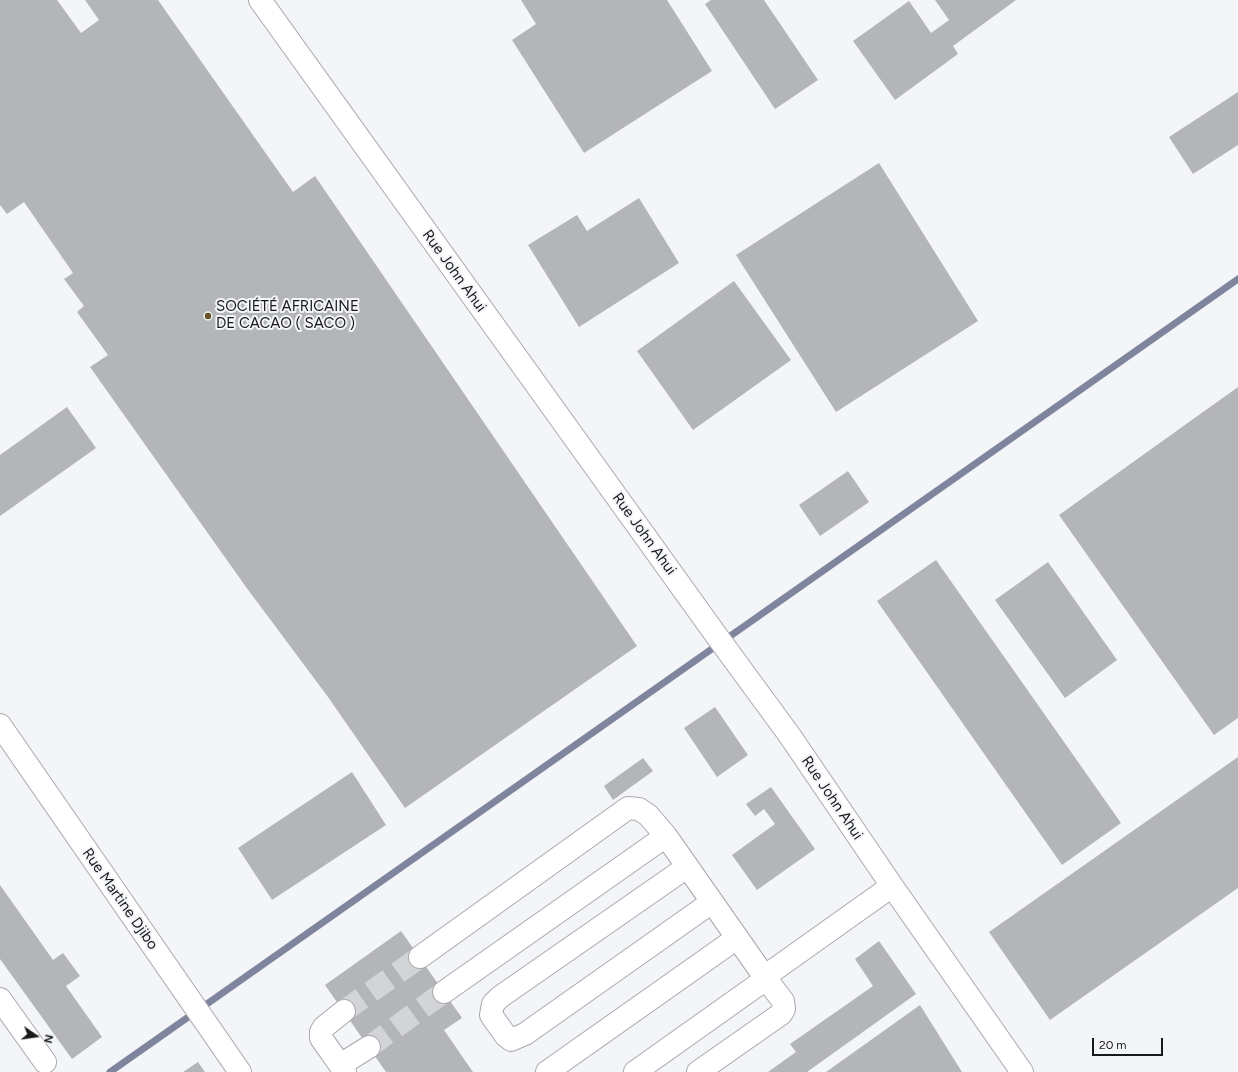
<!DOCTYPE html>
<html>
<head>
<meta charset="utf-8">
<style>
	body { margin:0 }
	#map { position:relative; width:1238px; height:1072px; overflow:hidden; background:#f3f5f9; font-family:Figtree,sans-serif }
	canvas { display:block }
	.north { position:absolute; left:16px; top:1016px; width:40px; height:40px; -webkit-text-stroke:3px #f3f5f9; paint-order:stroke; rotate:103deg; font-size:11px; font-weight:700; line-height:16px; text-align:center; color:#18191a }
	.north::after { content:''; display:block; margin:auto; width:14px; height:18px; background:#18191a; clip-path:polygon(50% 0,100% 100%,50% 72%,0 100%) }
	.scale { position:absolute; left:1092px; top:1038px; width:71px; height:18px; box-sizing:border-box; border:2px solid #18191a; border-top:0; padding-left:5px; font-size:12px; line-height:14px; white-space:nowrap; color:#18191a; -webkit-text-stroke:3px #f3f5f9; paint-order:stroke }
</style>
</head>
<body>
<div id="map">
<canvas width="1238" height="1072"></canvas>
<div class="north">N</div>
<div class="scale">20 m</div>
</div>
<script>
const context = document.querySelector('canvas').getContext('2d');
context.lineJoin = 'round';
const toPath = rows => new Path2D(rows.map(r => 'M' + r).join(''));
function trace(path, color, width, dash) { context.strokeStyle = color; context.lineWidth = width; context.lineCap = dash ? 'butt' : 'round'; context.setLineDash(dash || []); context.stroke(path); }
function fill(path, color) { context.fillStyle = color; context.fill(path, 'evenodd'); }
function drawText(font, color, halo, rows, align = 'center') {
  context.font = font + ' Figtree,sans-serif'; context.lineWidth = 4; context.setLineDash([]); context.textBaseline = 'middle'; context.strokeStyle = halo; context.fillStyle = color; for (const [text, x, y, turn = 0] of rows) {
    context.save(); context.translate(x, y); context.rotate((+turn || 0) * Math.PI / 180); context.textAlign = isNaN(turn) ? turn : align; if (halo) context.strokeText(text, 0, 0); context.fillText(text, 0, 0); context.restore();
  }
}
trace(toPath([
	[110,1072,1238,279]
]), '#7e859c', 7);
fill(toPath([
	[0,0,57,0,81,33,99,20,85,0,158,0,293,192,315,176,637,646,405,808,328,697,246,587,90,367,108,355,77,312,84,306,64,279,73,273,24,202,7,214,0,205],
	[521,0,667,0,712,71,584,153,512,40,536,24],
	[711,0,764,0,818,80,775,109,705,4],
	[935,0,1016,0,953,46,958,54,895,100,853,41,909,1,931,33,949,20],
	[1238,92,1238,145,1193,174,1169,137],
	[879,163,978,321,836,412,736,255],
	[639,198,679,263,579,327,528,245,577,215,587,231],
	[734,281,791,360,693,430,637,351],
	[1238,387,1238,718,1214,735,1059,515],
	[67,407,96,448,0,516,0,455],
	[848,471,869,502,820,536,799,505],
	[936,560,1121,823,1062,865,877,601],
	[1048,562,1117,660,1065,698,995,600],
	[715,707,748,755,717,777,684,728],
	[1238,757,1238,888,1050,1020,989,932],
	[643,758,653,771,613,800,604,786],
	[352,772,386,825,272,900,238,848],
	[771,787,815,849,757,890,732,855,775,824,764,809,755,816,746,804],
	[0,885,53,960,63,953,80,976,66,986,102,1037,72,1059,0,959],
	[401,931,462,1018,444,1030,473,1072,386,1072,325,985],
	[879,941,916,994,807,1072,768,1072,796,1052,790,1044,873,986,855,959],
	[920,1005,962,1072,826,1072],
	[198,1062,205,1072,183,1072]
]), '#b4b5b9');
trace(toPath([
	[344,1011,420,957],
	[369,1047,444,992]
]), '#d2d4d8', 22, [22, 11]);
const minor = toPath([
	[260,0,716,635,790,736,892,886,1022,1072],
	[0,725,240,1072],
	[687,867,500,997,493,1004,491,1015,506,1036,511,1040,525,1034,712,902],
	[420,957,628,808,639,809,648,815,666,836,766,979,783,1001,784,1009,781,1014,698,1072],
	[764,977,892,886],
	[444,992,666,836],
	[0,999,45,1062],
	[344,1011,324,1027,321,1032,321,1038,345,1072],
	[340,1065,369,1047],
	[547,1072,737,938],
	[635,1072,766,979]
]);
trace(minor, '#a7a9ac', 24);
trace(minor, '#fff', 22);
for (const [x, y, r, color] of [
	[208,316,4,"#655522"]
]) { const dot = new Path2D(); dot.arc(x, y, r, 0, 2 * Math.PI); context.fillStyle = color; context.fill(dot); trace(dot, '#f3f5f9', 1.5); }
drawText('15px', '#18191a', '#f3f5f9', [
	["Rue John Ahui",454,271,54],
	["Rue John Ahui",644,534,54],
	["Rue John Ahui",832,798,56],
	["Rue Martine Djibo",120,899,55]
]);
drawText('15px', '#18191a', '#f3f5f9', [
	["SOCIÉTÉ AFRICAINE",216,307],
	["DE CACAO ( SACO )",216,324]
], 'left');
</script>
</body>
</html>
